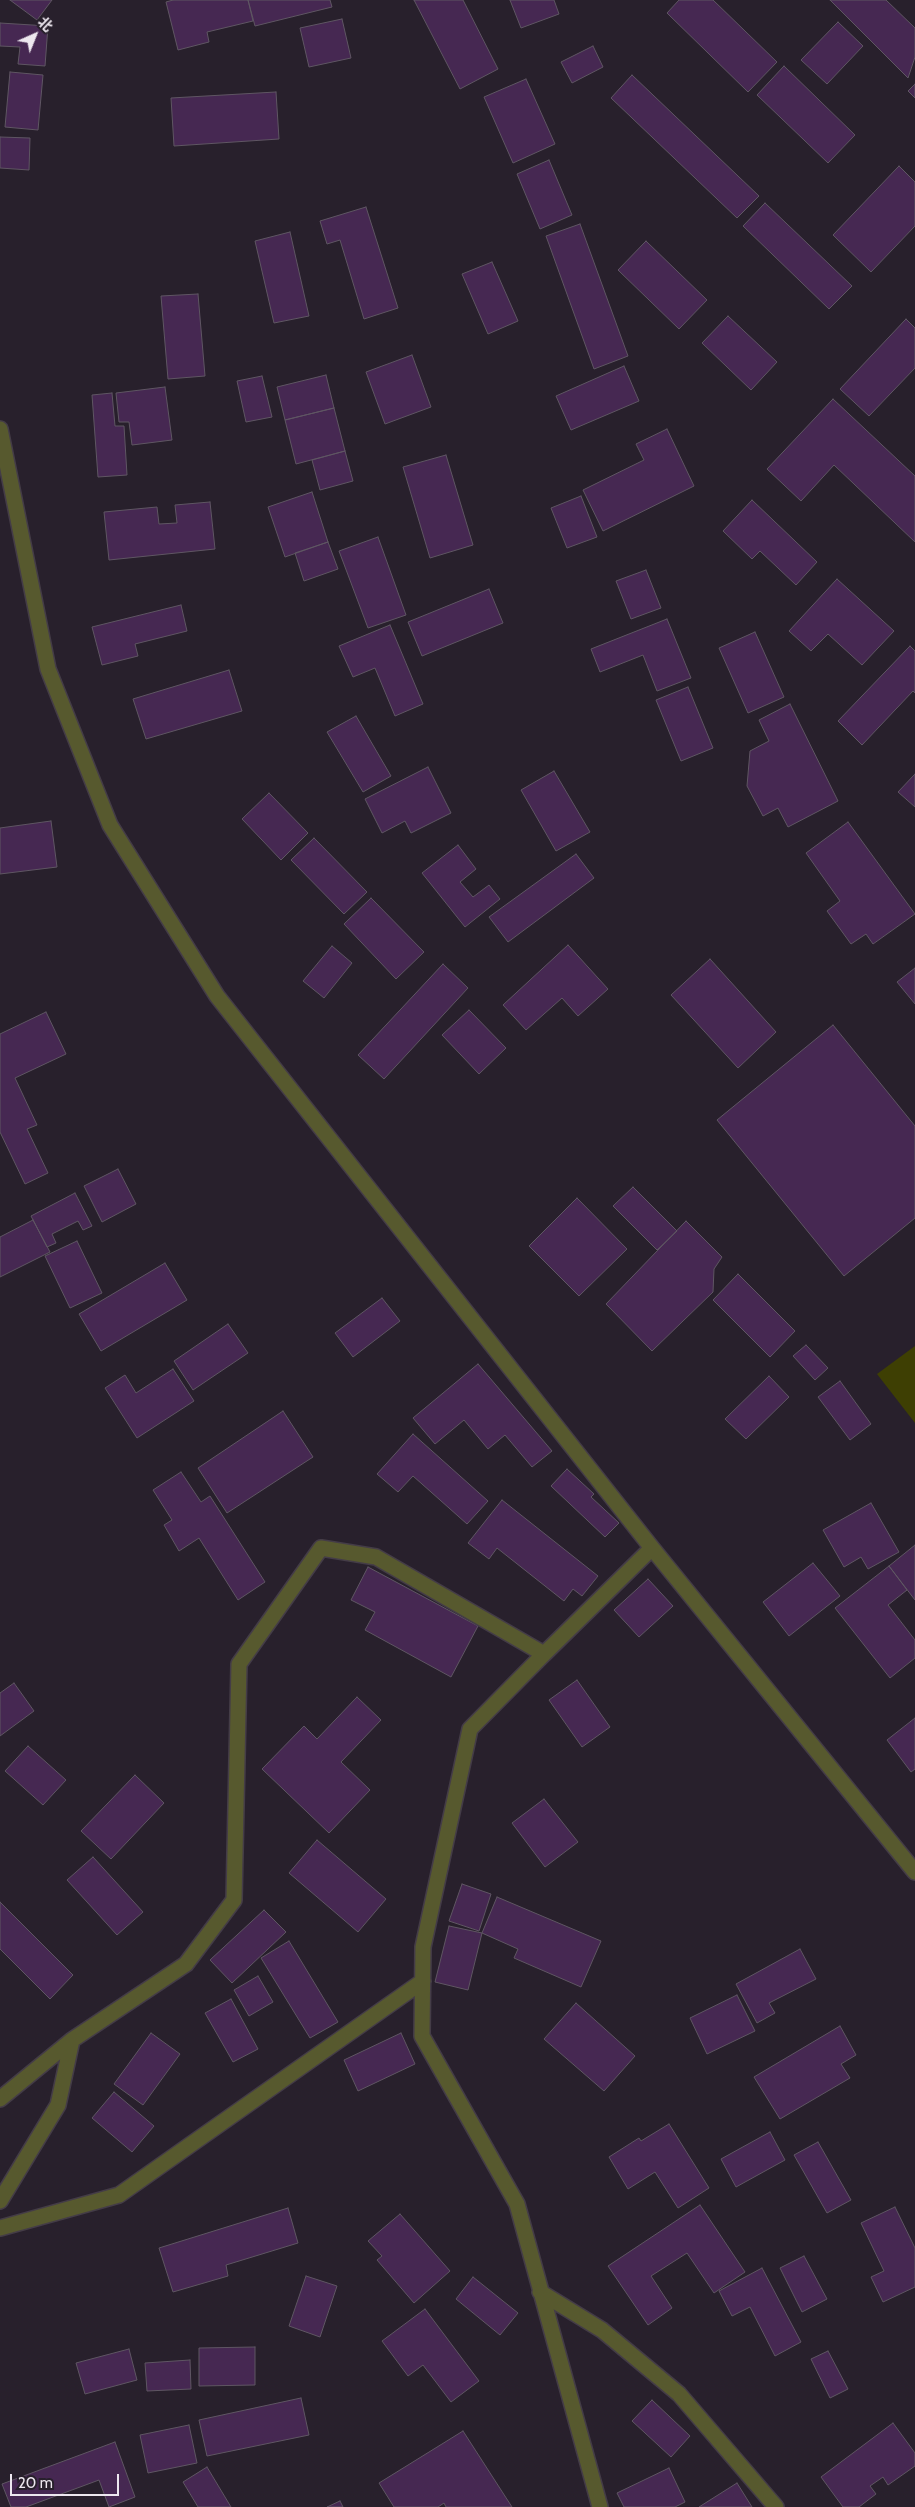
<!DOCTYPE html>
<html>
<head>
<meta charset="utf-8">
<style>
	body { margin:0 }
	#map { position:relative; width:915px; height:2507px; overflow:hidden; background:#28202c; font-family:Cabin,"Noto Sans SC",sans-serif }
	canvas { display:block }
	.north { position:absolute; left:10px; top:10px; width:50px; height:50px; -webkit-text-stroke:4px #28202c; paint-order:stroke; rotate:44deg; font-size:14px; font-weight:700; line-height:20px; text-align:center; color:#ede7ef }
	.north::after { content:''; display:block; margin:auto; width:18px; height:22px; background:#ede7ef; clip-path:polygon(50% 0,100% 100%,50% 72%,0 100%) }
	.scale { position:absolute; left:10px; top:2474px; width:109px; height:22px; box-sizing:border-box; border:2px solid #ede7ef; border-top:0; padding-left:6px; font-size:15px; line-height:18px; white-space:nowrap; color:#ede7ef; -webkit-text-stroke:4px #28202c; paint-order:stroke }
</style>
</head>
<body>
<div id="map">
<canvas width="915" height="2507"></canvas>
<div class="north">北</div>
<div class="scale">20 m</div>
</div>
<script>
const context = document.querySelector('canvas').getContext('2d');
context.lineJoin = 'round';
function fill(path, color) { context.fillStyle = color; context.fill(path, 'evenodd'); }
const toPath = rows => new Path2D(rows.map(r => 'M' + r).join(''));
function trace(path, color, width, dash) { context.strokeStyle = color; context.lineWidth = width; context.lineCap = dash ? 'butt' : 'round'; context.setLineDash(dash || []); context.stroke(path); }
fill(toPath([
	[915,1346,915,1423,877,1374]
]), '#3e3f03');
const building = toPath([
	[10,0,52,0,37,20,10,0],
	[173,0,248,0,253,21,207,32,209,42,178,50,166,2,173,0],
	[248,0,330,0,332,7,255,26,248,0],
	[414,0,463,0,498,69,460,89,414,0],
	[510,0,554,0,559,14,521,28,510,0],
	[679,0,713,0,777,62,748,92,667,13,679,0],
	[830,0,886,0,915,28,915,57,908,78,830,0],
	[342,19,351,58,309,67,300,28,342,19],
	[838,22,863,46,827,84,801,60,838,22],
	[0,23,48,26,45,66,18,64,20,47,0,46,0,23],
	[593,46,603,67,572,83,561,62,593,46],
	[784,66,855,135,828,163,757,95,784,66],
	[10,72,43,75,38,130,5,127,10,72],
	[632,75,759,196,737,218,611,98,632,75],
	[526,79,555,144,513,163,484,97,526,79],
	[915,84,915,98,908,91,915,84],
	[276,92,279,139,174,146,171,98,276,92],
	[0,137,30,138,29,170,0,168,0,137],
	[549,160,572,215,540,229,517,174,549,160],
	[899,166,915,182,915,226,871,272,833,235,899,166],
	[765,203,852,286,829,309,743,226,765,203],
	[366,207,398,308,364,319,340,240,327,244,320,221,366,207],
	[580,224,628,356,594,369,546,236,580,224],
	[290,232,309,316,274,323,255,241,290,232],
	[646,241,707,300,679,329,618,270,646,241],
	[492,262,518,321,488,334,462,274,492,262],
	[198,294,205,376,168,379,161,296,198,294],
	[728,316,777,362,751,390,702,343,728,316],
	[906,319,915,328,915,368,869,416,840,389,906,319],
	[412,355,431,407,385,424,366,372,412,355],
	[624,366,639,401,571,430,556,396,624,366],
	[326,375,334,408,285,420,277,387,326,375],
	[262,376,272,417,246,422,237,381,262,376],
	[165,387,172,440,132,445,129,422,119,422,116,393,165,387],
	[112,393,115,426,124,426,127,475,98,477,92,395,112,393],
	[833,399,915,476,915,542,834,465,801,501,767,469,833,399],
	[334,408,345,451,296,464,285,420,334,408],
	[667,429,694,486,603,531,583,490,644,460,636,444,667,429],
	[345,451,353,481,320,490,312,460,345,451],
	[446,455,473,545,430,558,403,467,446,455],
	[312,492,328,542,285,557,268,507,312,492],
	[581,496,597,537,567,548,551,508,581,496],
	[752,500,817,562,796,585,760,551,752,559,723,531,752,500],
	[210,502,215,549,109,560,104,512,157,507,159,524,177,523,175,505,210,502],
	[378,537,406,615,368,628,339,551,378,537],
	[328,542,338,569,304,581,295,553,328,542],
	[646,570,661,608,631,619,616,581,646,570],
	[837,579,894,631,862,665,828,634,811,651,789,631,837,579],
	[489,589,503,623,422,656,408,622,489,589],
	[181,605,187,631,135,644,138,656,102,665,92,627,181,605],
	[667,619,691,678,657,691,643,655,600,672,591,649,667,619],
	[390,625,423,704,395,716,375,668,353,677,339,646,390,625],
	[755,632,784,697,748,713,719,648,755,632],
	[910,646,915,651,915,693,913,691,862,745,838,721,910,646],
	[229,670,242,711,146,739,133,699,229,670],
	[688,687,713,748,681,761,656,700,688,687],
	[790,704,838,801,788,827,778,808,763,816,747,786,750,751,769,741,759,720,790,704],
	[356,716,391,776,363,792,327,732,356,716],
	[428,767,451,813,411,833,405,821,382,833,365,799,428,767],
	[554,771,590,832,556,851,521,790,554,771],
	[915,774,915,807,898,792,915,774],
	[269,793,308,833,281,860,242,819,269,793],
	[51,821,57,867,0,874,0,828,51,821],
	[848,822,915,914,873,944,866,934,851,944,827,911,840,901,806,853,848,822],
	[314,838,367,892,344,914,291,860,314,838],
	[458,845,476,869,460,882,473,897,489,885,500,899,465,927,422,873,458,845],
	[576,854,594,878,508,942,489,917,576,854],
	[371,898,424,952,396,979,344,924,371,898],
	[568,945,608,989,578,1016,562,998,526,1030,503,1005,568,945],
	[332,946,352,963,324,998,303,981,332,946],
	[710,959,776,1032,738,1068,671,995,710,959],
	[443,964,468,988,384,1079,358,1055,443,964],
	[915,968,915,1004,897,982,915,968],
	[469,1010,506,1048,479,1074,442,1035,469,1010],
	[46,1012,66,1054,15,1078,37,1125,27,1129,48,1173,25,1184,0,1132,0,1034,46,1012],
	[833,1025,915,1126,915,1218,844,1276,717,1120,833,1025],
	[118,1169,136,1204,102,1222,84,1186,118,1169],
	[633,1187,677,1231,657,1250,613,1206,633,1187],
	[75,1193,92,1226,83,1230,78,1221,52,1234,56,1243,47,1247,31,1216,75,1193],
	[577,1198,627,1249,579,1296,529,1246,577,1198],
	[33,1220,50,1252,0,1277,0,1237,33,1220],
	[686,1221,722,1257,714,1269,713,1292,652,1351,606,1304,686,1221],
	[77,1241,102,1293,70,1308,45,1256,77,1241],
	[165,1263,187,1300,101,1351,79,1314,165,1263],
	[738,1274,795,1331,770,1357,713,1300,738,1274],
	[382,1298,400,1321,353,1357,335,1333,382,1298],
	[228,1324,248,1353,193,1390,174,1361,228,1324],
	[806,1345,828,1368,815,1380,793,1356,806,1345],
	[478,1364,552,1451,532,1467,505,1435,488,1449,464,1420,435,1444,413,1418,478,1364],
	[173,1369,194,1401,137,1438,105,1388,125,1375,136,1393,173,1369],
	[769,1376,789,1397,746,1439,725,1419,769,1376],
	[840,1381,871,1424,850,1440,818,1397,840,1381],
	[283,1411,313,1457,227,1513,198,1468,283,1411],
	[413,1434,488,1501,467,1524,413,1476,398,1492,377,1474,413,1434],
	[567,1469,594,1494,591,1497,619,1523,605,1537,551,1486,567,1469],
	[181,1472,201,1502,210,1496,265,1582,238,1600,199,1538,179,1551,164,1525,172,1520,153,1490,181,1472],
	[502,1500,598,1576,582,1596,573,1589,564,1601,497,1548,489,1559,468,1543,502,1500],
	[871,1503,899,1552,868,1569,861,1557,844,1567,823,1530,871,1503],
	[915,1545,915,1600,889,1566,915,1545],
	[813,1563,840,1596,789,1636,763,1602,813,1563],
	[889,1566,907,1590,888,1605,915,1640,915,1658,890,1678,835,1608,889,1566],
	[368,1567,478,1626,451,1677,365,1630,375,1612,351,1600,368,1567],
	[648,1579,673,1606,639,1637,614,1610,648,1579],
	[577,1680,610,1727,582,1747,549,1700,577,1680],
	[14,1683,34,1711,0,1736,0,1693,14,1683],
	[357,1697,381,1720,341,1762,370,1790,329,1833,262,1769,304,1726,317,1739,357,1697],
	[915,1718,915,1769,911,1772,887,1740,915,1718],
	[28,1746,66,1780,43,1805,5,1771,28,1746],
	[135,1775,164,1803,111,1859,81,1831,135,1775],
	[544,1799,578,1842,545,1867,512,1823,544,1799],
	[317,1840,386,1899,358,1932,289,1873,317,1840],
	[93,1857,143,1912,117,1935,67,1880,93,1857],
	[462,1884,491,1894,479,1931,449,1921,462,1884],
	[497,1897,601,1941,581,1987,514,1958,518,1949,482,1933,497,1897],
	[0,1902,73,1975,50,1999,0,1949,0,1902],
	[264,1910,286,1932,232,1983,210,1960,264,1910],
	[449,1926,482,1933,468,1990,435,1982,449,1926],
	[289,1941,338,2022,310,2038,261,1958,289,1941],
	[800,1949,816,1979,769,2003,775,2013,757,2023,736,1984,800,1949],
	[258,1976,273,2002,249,2016,234,1990,258,1976],
	[737,1995,755,2031,707,2054,690,2018,737,1995],
	[231,1999,258,2049,233,2062,205,2013,231,1999],
	[576,2003,635,2056,604,2091,544,2039,576,2003],
	[840,2026,856,2055,841,2064,850,2078,780,2119,754,2077,840,2026],
	[151,2033,180,2054,143,2105,114,2084,151,2033],
	[401,2033,415,2064,358,2091,344,2060,401,2033],
	[114,2092,154,2126,132,2152,92,2118,114,2092],
	[669,2124,709,2188,678,2208,655,2172,628,2189,609,2157,639,2138,641,2141,669,2124],
	[770,2132,785,2160,736,2187,721,2159,770,2132],
	[818,2142,851,2200,827,2213,794,2155,818,2142],
	[700,2205,745,2272,714,2293,687,2253,651,2276,672,2308,648,2325,608,2266,700,2205],
	[895,2207,915,2248,915,2287,883,2302,871,2277,884,2271,861,2223,895,2207],
	[288,2208,298,2243,226,2265,228,2276,173,2292,159,2248,288,2208],
	[400,2214,450,2271,414,2303,377,2260,382,2256,368,2241,400,2214],
	[804,2256,827,2299,802,2312,780,2268,804,2256],
	[762,2268,801,2342,775,2356,750,2307,732,2316,719,2291,762,2268],
	[306,2276,337,2286,320,2337,289,2326,306,2276],
	[473,2277,518,2313,500,2335,456,2299,473,2277],
	[425,2309,479,2381,451,2402,423,2365,408,2376,382,2341,425,2309],
	[255,2347,255,2385,199,2386,199,2348,255,2347],
	[129,2349,137,2380,85,2394,76,2363,129,2349],
	[828,2351,848,2389,830,2398,811,2359,828,2351],
	[190,2360,191,2389,147,2391,145,2363,190,2360],
	[301,2398,309,2435,207,2456,199,2420,301,2398],
	[652,2400,690,2436,671,2457,632,2421,652,2400],
	[893,2423,915,2453,915,2466,888,2485,883,2477,870,2486,876,2494,859,2507,843,2507,821,2477,893,2423],
	[189,2425,197,2463,148,2473,140,2435,189,2425],
	[463,2431,512,2507,446,2507,444,2503,438,2507,394,2507,379,2483,463,2431],
	[115,2442,135,2497,109,2507,99,2480,26,2507,11,2507,2,2484,115,2442],
	[207,2467,231,2507,198,2507,183,2482,207,2467],
	[669,2468,685,2502,675,2507,624,2507,617,2493,669,2468],
	[737,2483,752,2507,699,2507,737,2483],
	[340,2501,343,2507,327,2507,340,2501]
]);
fill(building, '#462852');
trace(building, '#5f5663', 1);
const service = toPath([
	[0,429,48,669,110,825,217,996,652,1548,915,1872],
	[544,1654,470,1729,423,1947,422,2036,517,2204,600,2507],
	[0,2099,72,2040,186,1964,234,1900,239,1664,321,1548,376,1557,544,1654,652,1548],
	[0,2201,58,2105,72,2040],
	[0,2228,119,2195,423,1981],
	[540,2292,602,2330,679,2394,776,2507]
]);
trace(service, '#443c47', 18);
trace(service, '#57592e', 15);
</script>
</body>
</html>
